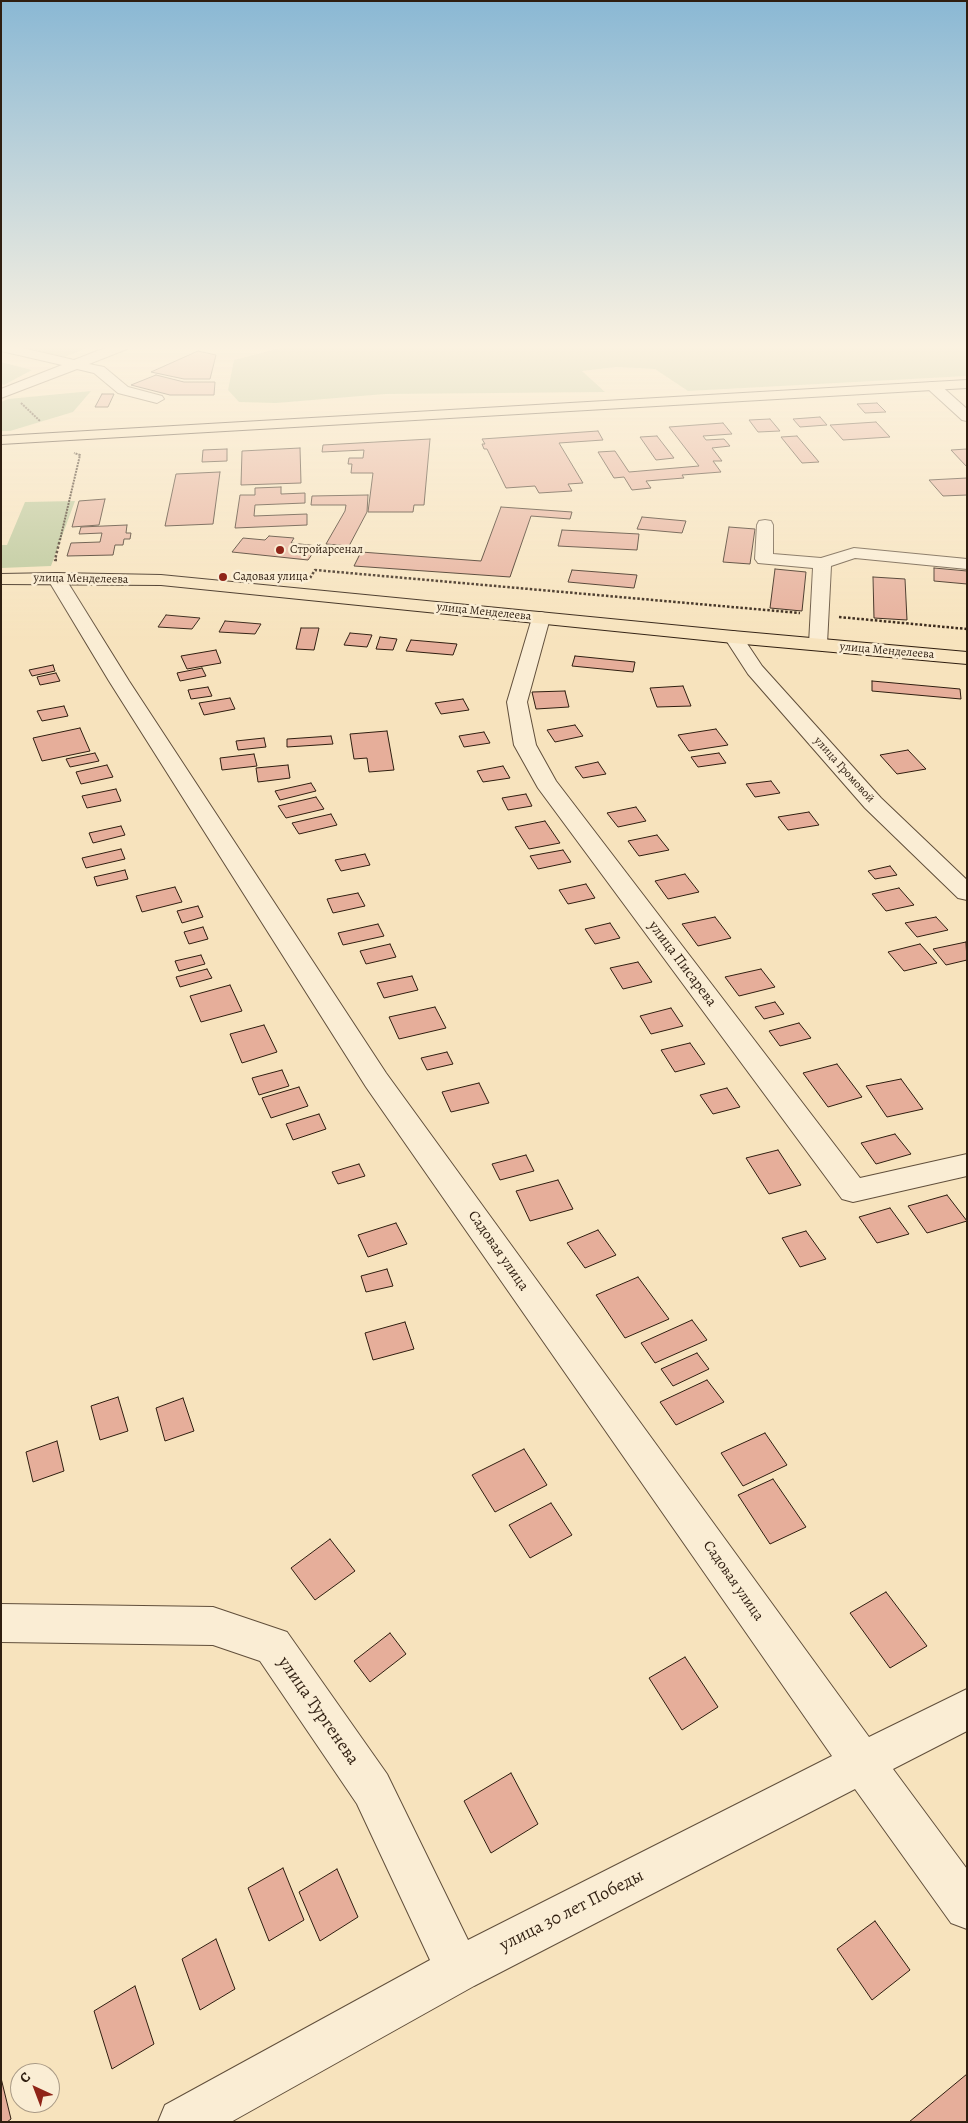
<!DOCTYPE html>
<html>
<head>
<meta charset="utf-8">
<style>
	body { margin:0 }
	#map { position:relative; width:968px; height:2123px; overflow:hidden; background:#f7e3bd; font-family:Alegreya,serif }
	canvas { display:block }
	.frame { position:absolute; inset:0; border:2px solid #2f1e10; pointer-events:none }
	.north { position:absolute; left:10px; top:2063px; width:50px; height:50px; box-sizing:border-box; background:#faedd4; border:1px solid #a99a86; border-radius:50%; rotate:317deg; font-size:14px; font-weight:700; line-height:20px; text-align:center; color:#2f1e10 }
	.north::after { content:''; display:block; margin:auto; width:18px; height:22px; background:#8f2418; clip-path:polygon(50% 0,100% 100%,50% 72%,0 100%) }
</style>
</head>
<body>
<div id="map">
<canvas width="968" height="2123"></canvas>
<div class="frame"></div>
<div class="north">С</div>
</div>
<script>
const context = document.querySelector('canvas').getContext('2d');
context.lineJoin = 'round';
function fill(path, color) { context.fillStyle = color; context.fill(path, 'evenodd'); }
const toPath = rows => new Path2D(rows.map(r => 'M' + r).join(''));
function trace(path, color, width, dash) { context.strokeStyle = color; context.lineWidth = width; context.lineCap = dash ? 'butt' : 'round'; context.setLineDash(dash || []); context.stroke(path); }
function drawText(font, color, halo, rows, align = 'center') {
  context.font = font + ' Alegreya,serif'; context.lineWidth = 5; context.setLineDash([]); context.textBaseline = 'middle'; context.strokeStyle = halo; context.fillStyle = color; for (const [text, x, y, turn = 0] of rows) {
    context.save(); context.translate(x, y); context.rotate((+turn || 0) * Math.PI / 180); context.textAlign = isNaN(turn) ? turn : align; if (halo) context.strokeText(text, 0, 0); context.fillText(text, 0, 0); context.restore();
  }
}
fill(toPath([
	[20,346,93,346,64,357],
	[288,346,967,346,967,376,688,391,655,369,616,367,582,371,605,392,385,394,276,403,239,402,228,390,234,360],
	[1,362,32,370,4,385,1,384],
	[91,391,73,412,10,431,1,431,1,402,8,399],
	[75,501,51,566,1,568,1,545,7,545,25,502]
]), '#b7c596');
const building = toPath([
	[198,351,216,355,210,379,184,379,151,372,198,351],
	[156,375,184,382,215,382,214,395,170,395,131,385,156,375],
	[102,394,114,394,108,407,95,407,102,394],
	[877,403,886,412,865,413,857,404,877,403],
	[820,417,827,425,800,427,793,419,820,417],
	[770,419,780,431,758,432,749,420,770,419],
	[876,422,890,437,843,440,830,425,876,422],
	[723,423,732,434,703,436,706,440,724,439,730,446,712,448,722,461,713,461,721,472,682,475,684,478,646,481,651,488,632,490,624,477,614,478,598,452,615,451,629,472,699,466,669,427,723,423],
	[598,431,603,440,559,443,583,483,568,484,572,491,539,493,535,486,506,488,487,449,484,449,482,444,485,444,482,439,598,431],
	[657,436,674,458,656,460,640,437,657,436],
	[797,436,819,462,802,463,781,437,797,436],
	[430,439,424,505,414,505,413,512,368,512,373,473,351,473,352,464,348,464,349,458,363,458,364,450,322,452,323,445,430,439],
	[300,448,301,483,241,485,242,451,300,448],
	[227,449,227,461,202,462,203,450,227,449],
	[967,449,967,467,951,450,967,449],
	[220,472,213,524,165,526,176,474,220,472],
	[967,478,967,495,943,496,929,480,967,478],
	[281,487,281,494,305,493,305,503,255,505,254,516,307,514,307,525,235,528,240,495,255,495,255,488,281,487],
	[368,495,367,512,349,546,326,544,345,511,346,505,311,505,312,496,368,495],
	[105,499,99,525,72,527,79,501,105,499],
	[501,507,572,512,570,519,531,516,510,577,354,566,361,552,481,561,501,507],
	[642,517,686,521,682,533,637,529,642,517],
	[127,525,126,533,131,533,130,539,124,539,123,545,115,545,113,555,67,556,71,543,100,542,102,533,79,534,81,527,127,525],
	[729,527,755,529,750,564,723,562,729,527],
	[562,530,639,534,637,550,558,546,562,530],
	[269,536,294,538,291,543,318,546,308,560,232,552,243,538,265,540,269,536],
	[934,568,967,571,967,584,934,581,934,568],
	[775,569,806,572,802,611,770,608,775,569],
	[572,570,637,575,634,588,568,582,572,570],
	[873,577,905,579,907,620,874,618,873,577],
	[166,615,200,618,192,629,158,627,166,615],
	[225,621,261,624,255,634,219,632,225,621],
	[301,628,319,628,314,650,296,649,301,628],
	[350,633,372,635,367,647,344,645,350,633],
	[380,637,397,639,393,650,376,649,380,637],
	[411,640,457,644,453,655,406,651,411,640],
	[216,650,221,663,187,669,181,656,216,650],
	[575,656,635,662,633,672,572,666,575,656],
	[53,665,55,671,32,676,29,670,53,665],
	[202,668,206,676,180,681,177,673,202,668],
	[56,673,60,681,40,685,37,677,56,673],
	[872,681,960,689,961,699,872,691,872,681],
	[683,686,691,706,657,707,650,688,683,686],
	[208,687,212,696,191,699,188,690,208,687],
	[565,691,569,707,536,709,532,692,565,691],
	[230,698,235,709,204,715,199,703,230,698],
	[463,699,469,710,441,714,435,703,463,699],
	[64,706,68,716,42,721,37,711,64,706],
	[575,725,583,736,555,742,547,730,575,725],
	[80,728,90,751,42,761,33,738,80,728],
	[716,729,728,745,689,751,678,735,716,729],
	[387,731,394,770,369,772,367,758,354,759,350,734,387,731],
	[484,732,490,743,464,747,459,736,484,732],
	[331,736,333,744,287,747,287,739,331,736],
	[264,738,266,747,238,750,236,741,264,738],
	[908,750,926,769,897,774,880,755,908,750],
	[95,753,99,761,70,767,66,759,95,753],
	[719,753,726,763,698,767,691,757,719,753],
	[254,754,257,766,222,770,220,758,254,754],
	[598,762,606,774,583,778,575,767,598,762],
	[107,765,113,777,81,784,76,772,107,765],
	[288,765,290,778,258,782,256,768,288,765],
	[503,766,510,778,483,782,477,771,503,766],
	[771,781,780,793,755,797,746,784,771,781],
	[311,783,316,791,280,800,275,791,311,783],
	[116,789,121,801,87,808,82,796,116,789],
	[526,794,532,806,508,810,502,798,526,794],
	[316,797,324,809,286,818,278,806,316,797],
	[636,807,646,821,618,827,607,813,636,807],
	[809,812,819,825,788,830,778,817,809,812],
	[331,814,337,825,299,834,292,823,331,814],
	[545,821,560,843,529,849,515,827,545,821],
	[121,826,125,835,93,843,89,833,121,826],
	[657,835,669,850,639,856,628,841,657,835],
	[121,849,125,859,86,868,82,858,121,849],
	[563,850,571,862,538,869,530,856,563,850],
	[365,854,370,865,341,871,335,860,365,854],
	[890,866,897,875,875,879,868,871,890,866],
	[125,870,128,879,97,886,94,877,125,870],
	[685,874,699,892,668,899,655,881,685,874],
	[586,884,595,898,568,904,559,890,586,884],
	[175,887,182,902,142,912,136,896,175,887],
	[899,888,914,905,886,911,872,894,899,888],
	[358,893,365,906,333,913,327,899,358,893],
	[198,906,203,917,182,923,177,911,198,906],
	[715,917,731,938,698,946,682,924,715,917],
	[936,917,948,930,917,937,905,923,936,917],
	[610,923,620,938,595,944,585,929,610,923],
	[378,924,384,936,343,945,338,933,378,924],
	[203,927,208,939,189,944,184,932,203,927],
	[966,942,967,960,946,965,933,949,966,942],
	[390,944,396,957,366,964,360,951,390,944],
	[920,944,937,963,904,971,888,952,920,944],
	[201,955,205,964,179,971,175,961,201,955],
	[638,962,652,982,623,989,610,968,638,962],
	[207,969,212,978,180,987,176,977,207,969],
	[761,969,775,987,739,996,725,977,761,969],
	[412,976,418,990,384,998,377,983,412,976],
	[230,985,242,1011,201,1022,190,996,230,985],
	[775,1002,784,1014,764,1019,755,1007,775,1002],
	[435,1007,446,1028,399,1039,389,1017,435,1007],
	[671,1008,683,1026,651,1034,640,1016,671,1008],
	[799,1023,811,1038,780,1046,769,1031,799,1023],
	[264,1025,277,1052,242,1063,230,1034,264,1025],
	[690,1043,705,1064,675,1072,661,1050,690,1043],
	[447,1052,453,1064,427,1070,421,1058,447,1052],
	[837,1064,862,1097,828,1107,803,1073,837,1064],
	[282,1070,289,1086,259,1095,252,1078,282,1070],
	[901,1079,923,1109,887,1117,866,1086,901,1079],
	[479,1083,489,1103,451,1112,442,1092,479,1083],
	[299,1087,308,1106,271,1118,262,1098,299,1087],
	[727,1088,740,1107,713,1114,700,1095,727,1088],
	[319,1114,326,1129,293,1140,286,1124,319,1114],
	[895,1134,911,1154,876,1164,861,1143,895,1134],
	[778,1150,801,1185,769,1194,746,1158,778,1150],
	[526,1155,534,1171,500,1180,492,1164,526,1155],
	[359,1164,365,1176,338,1184,332,1172,359,1164],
	[558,1180,573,1209,530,1221,516,1191,558,1180],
	[947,1195,967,1221,927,1233,908,1206,947,1195],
	[890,1208,909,1234,877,1243,859,1217,890,1208],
	[396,1223,407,1244,368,1257,358,1235,396,1223],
	[598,1230,616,1255,585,1268,567,1243,598,1230],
	[806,1231,826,1259,800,1267,782,1238,806,1231],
	[387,1269,393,1286,366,1292,361,1276,387,1269],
	[638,1277,669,1319,625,1338,596,1295,638,1277],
	[692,1320,707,1340,655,1363,641,1343,692,1320],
	[405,1322,414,1349,373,1360,365,1333,405,1322],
	[697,1353,709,1369,673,1386,661,1369,697,1353],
	[707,1380,724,1402,676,1425,660,1402,707,1380],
	[118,1397,128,1431,100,1440,91,1406,118,1397],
	[183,1398,194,1431,165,1441,156,1408,183,1398],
	[765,1433,787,1465,743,1486,721,1453,765,1433],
	[57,1441,64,1471,33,1482,26,1452,57,1441],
	[524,1449,547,1485,495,1512,472,1475,524,1449],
	[773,1479,806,1527,770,1544,738,1495,773,1479],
	[551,1503,572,1535,530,1558,509,1525,551,1503],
	[330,1539,355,1571,315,1600,291,1568,330,1539],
	[886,1592,927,1646,890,1668,850,1613,886,1592],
	[390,1633,406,1654,370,1682,354,1661,390,1633],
	[685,1657,718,1707,682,1730,649,1678,685,1657],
	[511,1773,538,1824,491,1853,464,1801,511,1773],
	[283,1868,304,1920,269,1941,248,1888,283,1868],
	[337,1869,358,1917,320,1941,299,1892,337,1869],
	[875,1921,910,1970,872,2000,837,1949,875,1921],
	[216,1939,235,1989,200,2010,182,1959,216,1939],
	[135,1986,154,2044,112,2069,94,2011,135,1986],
	[967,2074,967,2122,909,2122,967,2074],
	[1,2078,11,2119,7,2122,1,2122,1,2078]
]);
fill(building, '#e6ae9a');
trace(building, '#2f1e10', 1);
const minor = toPath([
	[1,346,14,346,74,360,110,346,128,346,127,349,89,364,104,367,128,387,162,396,164,399,157,403,118,393,94,373,77,369,1,398,1,389,62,365,1,351,1,346],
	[933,382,938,383,967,409,967,421,962,420,928,389,926,386,928,383,933,382],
	[765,520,771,521,773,525,773,554,821,558,854,548,967,559,967,569,855,558,831,566,827,644,825,648,818,650,811,648,809,644,813,568,758,563,755,559,757,525,759,521,765,520],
	[56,573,62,574,65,578,129,681,386,1073,869,1737,967,1689,967,1731,893,1769,967,1869,967,1929,951,1923,855,1789,474,1986,231,2122,158,2122,165,2105,430,1960,357,1804,260,1661,213,1645,1,1642,1,1604,213,1607,287,1632,387,1774,468,1940,832,1756,366,1087,109,681,47,578,50,574,56,573],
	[541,612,548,614,550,618,527,702,536,745,556,781,860,1178,967,1154,967,1176,853,1202,842,1199,538,788,514,745,507,702,532,618,534,614,541,612],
	[733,631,740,633,762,666,881,798,967,880,967,900,958,898,865,808,748,674,724,637,726,633,733,631]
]);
const major = toPath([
	[56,573,161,575,733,631,967,652,967,664,733,643,161,585,1,584,1,574,56,573]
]);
const highway = toPath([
	[967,380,967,388,1,444,1,436,967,380]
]);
trace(minor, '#614f3b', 2);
trace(major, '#2f1e10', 2);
trace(highway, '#2f1e10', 2);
trace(toPath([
	[21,403,40,421],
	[60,540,80,455,74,453]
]), '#2f1e10', 2, [2, 1]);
trace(toPath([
	[57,560,55,560,60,539],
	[310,578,315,570,800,613],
	[839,617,967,629]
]), '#2f1e10', 2.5, [2.5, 2]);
fill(minor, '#faedd4');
fill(major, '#f7e3bd');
fill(highway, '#f7e3bd');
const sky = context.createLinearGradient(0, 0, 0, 643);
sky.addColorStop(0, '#8ab8d4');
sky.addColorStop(0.54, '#fbf2e1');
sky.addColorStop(1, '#fbf2e100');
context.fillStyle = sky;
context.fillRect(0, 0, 968, 643);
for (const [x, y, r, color] of [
	[280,550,5,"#8f2418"],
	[223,577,5,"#8f2418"]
]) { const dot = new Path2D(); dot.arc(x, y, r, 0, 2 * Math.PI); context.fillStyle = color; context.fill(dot); trace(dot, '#faedd4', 2); }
drawText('12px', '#2f1e10', '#faedd4', [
	["Стройарсенал",290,550],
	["Садовая улица",233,577]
], 'left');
drawText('12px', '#2f1e10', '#faedd4', [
	["улица Менделеева",81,579,1],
	["улица Менделеева",484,612,6],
	["улица Менделеева",887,651,5],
	["улица Громовой",844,770,48]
]);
drawText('15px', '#2f1e10', '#faedd4', [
	["улица Писарева",682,964,53],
	["Садовая улица",498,1251,55],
	["Садовая улица",733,1581,55]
]);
drawText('18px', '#2f1e10', '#faedd4', [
	["улица Тургенева",318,1711,55],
	["улица 30 лет Победы",572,1911,-27]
]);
</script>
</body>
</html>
